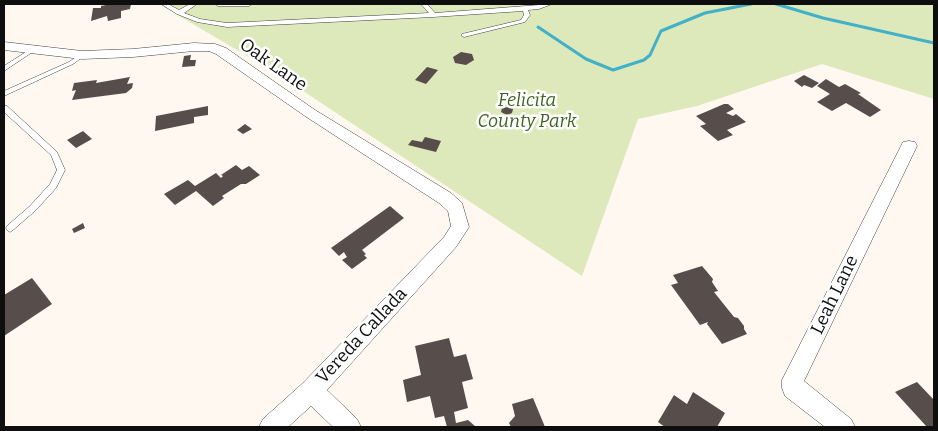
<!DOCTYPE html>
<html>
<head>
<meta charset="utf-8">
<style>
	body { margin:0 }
	#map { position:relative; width:938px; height:431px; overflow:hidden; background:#fef8f0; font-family:Bitter,serif }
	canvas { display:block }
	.frame { position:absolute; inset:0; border:5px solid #0e0e0e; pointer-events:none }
</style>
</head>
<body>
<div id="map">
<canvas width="938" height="431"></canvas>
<div class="frame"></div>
</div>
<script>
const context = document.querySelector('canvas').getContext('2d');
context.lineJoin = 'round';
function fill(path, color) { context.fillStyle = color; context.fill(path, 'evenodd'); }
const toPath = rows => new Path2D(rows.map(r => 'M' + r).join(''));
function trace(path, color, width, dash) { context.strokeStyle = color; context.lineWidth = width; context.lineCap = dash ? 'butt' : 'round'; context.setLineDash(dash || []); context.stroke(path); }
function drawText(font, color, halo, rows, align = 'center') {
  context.font = font + ' Bitter,serif'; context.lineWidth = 5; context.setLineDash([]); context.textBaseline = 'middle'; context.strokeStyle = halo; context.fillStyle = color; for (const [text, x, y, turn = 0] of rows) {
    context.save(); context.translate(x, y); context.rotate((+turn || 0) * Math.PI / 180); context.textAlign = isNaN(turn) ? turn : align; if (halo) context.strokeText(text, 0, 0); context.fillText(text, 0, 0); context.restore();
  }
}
fill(toPath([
	[159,4,934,4,934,99,822,64,697,106,638,119,582,276,276,73]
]), '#dde8bb');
trace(toPath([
	[776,4,823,18,934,43],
	[538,27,586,59,613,70,644,60,650,55,661,31,705,13,751,4]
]), '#41b1c8', 3);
fill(toPath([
	[111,4,131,4,130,9,121,11,121,18,108,21,107,16,91,21,93,8,101,8,101,6],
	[461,52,472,54,474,60,466,65,455,63,453,57],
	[191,55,190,60,196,60,195,66,182,67,184,56],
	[427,67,438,70,426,84,415,80],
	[804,75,819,83,812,88,804,85,802,87,794,81],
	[130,77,127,84,133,83,132,88,126,93,72,100,76,90,72,91,74,83,97,80,96,83],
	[826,79,839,87,845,84,861,93,858,94,881,110,870,117,846,103,832,111,817,102,830,94,817,86],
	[724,104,728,104,734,109,726,113,733,116,736,114,746,122,727,130,733,135,718,141,700,126,706,124,696,116],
	[208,106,208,115,194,117,194,123,155,131,156,116],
	[508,107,513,109,512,113,507,115,501,112,502,108],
	[245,124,252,129,243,134,237,130],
	[83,131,92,139,76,148,67,140],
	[425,137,441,141,436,152,408,145,412,140,422,142],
	[236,165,242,170,249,166,260,175,246,184,241,184,222,196,224,198,213,206,196,191,175,205,164,194,188,180,195,186,216,173,221,178,223,176,221,175],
	[390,206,404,218,362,250,366,254,364,255,367,258,352,269,342,260,347,257,345,254,344,252,339,256,331,248],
	[83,223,85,228,74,233,72,229],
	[702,266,713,279,712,282,718,291,714,292,734,317,738,318,744,326,744,329,747,334,722,344,707,324,708,322,700,325,671,285,678,283,673,275],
	[32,278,52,304,4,336,4,295],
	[449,338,454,357,466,354,473,379,462,382,468,408,454,412,456,423,468,420,476,427,447,427,444,416,435,418,430,396,407,402,403,380,421,375,415,346],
	[917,382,934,400,934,427,927,427,895,392],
	[693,392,725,413,717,427,665,427,658,422,674,395,687,404],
	[533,398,545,427,511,427,509,423,515,416,512,404]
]), '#574d4b');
const lane = toPath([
	[161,4,168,4,179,10,190,4,197,4,184,13,200,19,227,23,429,13,421,4,427,4,435,13,552,4,539,9,528,10,530,15,525,22,464,37,462,36,462,34,521,20,524,15,523,11,433,17,227,27,197,22,177,14,161,4],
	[215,4,252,4,249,6,218,6,215,4],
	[32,48,35,50,34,51,4,71,4,66,32,48],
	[82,53,84,54,84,56,73,64,4,96,4,91,69,62,82,53],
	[4,106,7,106,57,152,65,170,56,188,36,210,13,230,10,232,7,230,6,228,7,226,30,206,50,184,57,170,51,155,4,112,4,106]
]);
const street = toPath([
	[4,42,82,51,133,49,194,43,215,44,226,48,315,110,451,193,462,203,469,227,456,247,327,390,357,419,361,427,333,427,311,406,288,427,259,427,263,419,303,383,444,237,451,226,448,211,439,203,305,116,216,54,209,51,194,51,133,57,82,59,4,50,4,42],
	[909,141,915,142,917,146,804,381,851,419,855,427,825,427,785,396,782,388,782,380,901,146,903,142,909,141]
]);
trace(lane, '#414141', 1);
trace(street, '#414141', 1);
fill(lane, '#fff');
fill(street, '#fff');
drawText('18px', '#0e0e0e', '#fff', [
	["Oak Lane",273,65,35],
	["Leah Lane",835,295,-64],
	["Vereda Callada",362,336,-47]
]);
drawText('italic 18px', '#3e6421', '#fff', [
	["Felicita",527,101],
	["County Park",527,122]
]);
</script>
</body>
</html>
